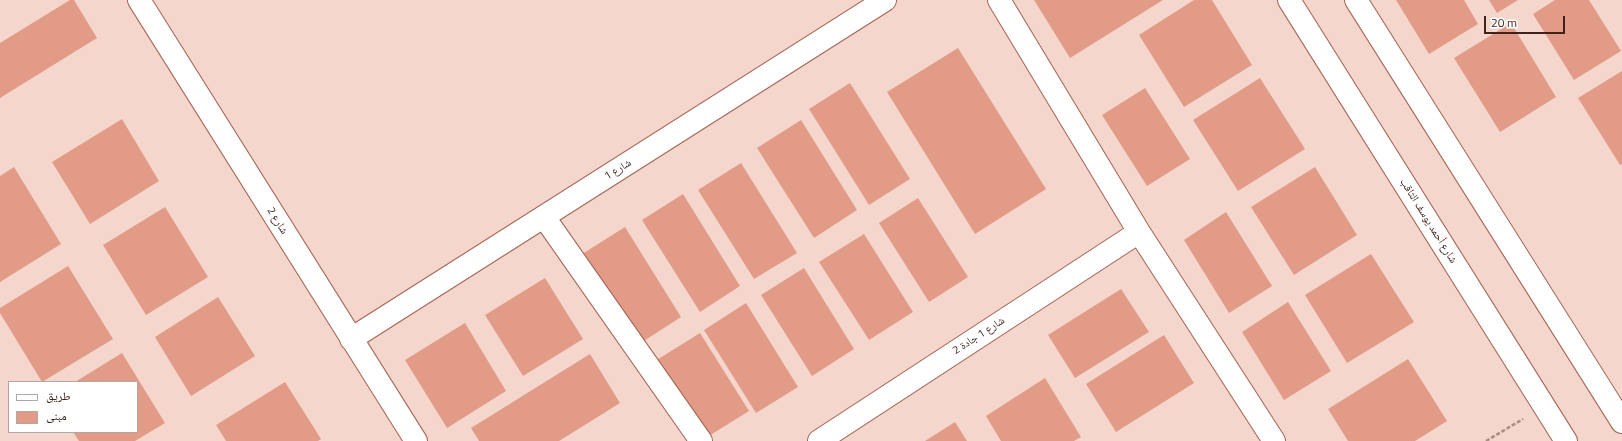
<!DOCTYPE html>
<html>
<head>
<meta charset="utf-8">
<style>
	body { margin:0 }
	#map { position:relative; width:1622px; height:441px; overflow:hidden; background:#f5d6cd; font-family:"Titillium Web","Noto Naskh Arabic",sans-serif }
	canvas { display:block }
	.legend { position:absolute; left:8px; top:381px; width:130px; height:52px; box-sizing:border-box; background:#fff; border:1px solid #b2a7a4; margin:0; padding:5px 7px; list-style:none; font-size:12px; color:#3f231b }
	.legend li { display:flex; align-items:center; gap:8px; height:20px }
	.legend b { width:20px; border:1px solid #b2a7a4 }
	.scale { position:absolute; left:1484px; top:16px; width:81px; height:18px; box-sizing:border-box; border:2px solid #3f231b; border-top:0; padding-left:5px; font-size:12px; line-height:14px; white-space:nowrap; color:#3f231b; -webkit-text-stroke:3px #fff; paint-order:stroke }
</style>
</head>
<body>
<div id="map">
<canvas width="1622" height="441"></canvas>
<ul class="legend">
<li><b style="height:5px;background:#fff"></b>طريق</li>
<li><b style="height:11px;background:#e29b86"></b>مبنى</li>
</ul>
<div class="scale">20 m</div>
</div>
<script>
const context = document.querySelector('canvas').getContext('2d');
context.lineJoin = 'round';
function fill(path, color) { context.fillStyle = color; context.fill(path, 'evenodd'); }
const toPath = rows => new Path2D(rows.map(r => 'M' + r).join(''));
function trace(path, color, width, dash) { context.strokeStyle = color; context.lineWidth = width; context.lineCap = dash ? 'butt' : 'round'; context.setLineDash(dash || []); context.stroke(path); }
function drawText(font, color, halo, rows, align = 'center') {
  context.font = font + ' "Titillium Web","Noto Naskh Arabic",sans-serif'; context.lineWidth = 3.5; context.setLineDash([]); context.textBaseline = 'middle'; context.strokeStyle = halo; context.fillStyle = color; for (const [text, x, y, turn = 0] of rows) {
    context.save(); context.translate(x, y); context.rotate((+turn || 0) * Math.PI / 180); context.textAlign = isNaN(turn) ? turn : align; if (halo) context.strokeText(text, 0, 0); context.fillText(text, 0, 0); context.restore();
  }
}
fill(toPath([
	[70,0,74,0,97,38,0,98,0,43],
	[1034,0,1163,0,1070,58],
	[1194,0,1212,0,1252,65,1184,107,1139,35],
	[1396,0,1464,0,1478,24,1429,54],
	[1489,0,1518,0,1497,13],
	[1555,0,1589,0,1621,51,1574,80,1533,14],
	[1511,23,1556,97,1500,132,1454,58],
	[958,48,1046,189,975,234,887,92],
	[1622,71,1622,164,1620,165,1578,98],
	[1260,78,1305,149,1238,191,1193,120],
	[850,83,910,179,869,205,809,109],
	[1145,88,1190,159,1147,186,1102,115],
	[122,119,159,181,90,224,52,162],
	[801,120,857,210,814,238,757,148],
	[741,163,797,253,754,279,698,190],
	[14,167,61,244,0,282,0,176],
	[1315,167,1357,235,1294,275,1251,207],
	[683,194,740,286,700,312,642,220],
	[918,198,968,277,929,302,879,223],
	[165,207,208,277,146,315,103,245],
	[1226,212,1272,286,1229,313,1184,240],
	[625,227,681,317,636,346,579,256],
	[864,234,913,312,869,340,819,262],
	[1371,254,1414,322,1347,363,1305,295],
	[68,266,113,339,42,382,0,313,0,308],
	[804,268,854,349,812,376,761,295],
	[545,278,583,339,523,376,485,315],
	[1121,289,1149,332,1075,378,1048,335],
	[218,297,255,356,191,396,155,337],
	[1288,302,1331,371,1284,400,1242,332],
	[746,303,798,387,756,413,704,330],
	[465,323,506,391,447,428,405,360],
	[700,333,749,411,704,439,655,361],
	[1164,335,1194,383,1116,432,1086,384],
	[122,353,165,423,135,441,79,441,73,432,137,432,137,382,75,382],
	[590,354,620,403,559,441,479,441,471,428],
	[1408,359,1447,421,1415,441,1348,441,1328,409],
	[1045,378,1081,437,1074,441,1001,441,986,416],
	[285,382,321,439,318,441,226,441,216,425],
	[955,422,967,441,925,441]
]), '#e29b86');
const street = toPath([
	[139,0,416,441],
	[999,0,1139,232,1274,441],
	[544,217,701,441],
	[351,339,885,0],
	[819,441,1139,232]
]);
const secondary = toPath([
	[1289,0,1566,441],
	[1356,0,1622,422]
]);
trace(street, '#a46350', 24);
trace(secondary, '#a46350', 24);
trace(toPath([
	[1486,441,1523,419]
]), '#ab8d84', 2.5, [4, 2]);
trace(street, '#fff', 22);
trace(secondary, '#fff', 22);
drawText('11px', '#3f231b', '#fff', [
	["شارع 1",618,170,-32],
	["شارع 2",277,221,58],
	["شارع أحمد يوسف الثاقب",1428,221,58],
	["شارع 1 جادة 2",979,336,-33]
]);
</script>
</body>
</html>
